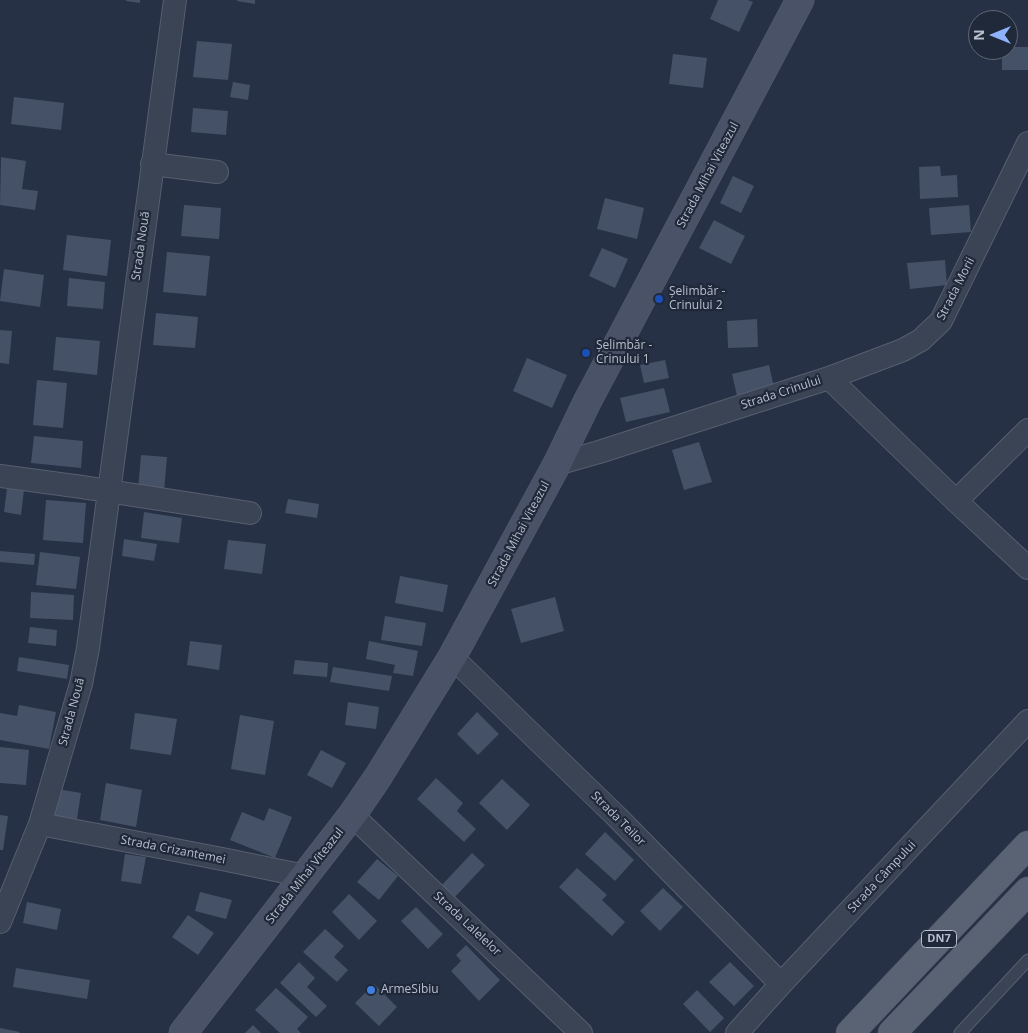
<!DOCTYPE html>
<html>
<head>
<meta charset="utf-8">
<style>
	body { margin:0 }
	#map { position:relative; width:1028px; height:1033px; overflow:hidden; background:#263145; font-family:"Open Sans",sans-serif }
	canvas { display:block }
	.north { position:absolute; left:968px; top:10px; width:50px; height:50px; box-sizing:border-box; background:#20293a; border:1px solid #5d6575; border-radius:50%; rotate:270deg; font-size:14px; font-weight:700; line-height:20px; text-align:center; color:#b9bfcd }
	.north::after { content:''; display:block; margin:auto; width:18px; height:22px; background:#8fb2fc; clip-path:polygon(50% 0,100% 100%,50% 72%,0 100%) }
</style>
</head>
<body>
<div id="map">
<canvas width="1028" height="1033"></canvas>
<div class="north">N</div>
</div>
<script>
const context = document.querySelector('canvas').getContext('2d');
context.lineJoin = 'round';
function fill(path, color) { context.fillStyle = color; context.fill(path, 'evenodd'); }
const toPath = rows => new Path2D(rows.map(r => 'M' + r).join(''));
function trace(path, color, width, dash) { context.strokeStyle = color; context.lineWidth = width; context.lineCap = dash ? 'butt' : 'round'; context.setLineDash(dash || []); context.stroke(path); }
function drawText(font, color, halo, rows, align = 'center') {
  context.font = font + ' "Open Sans",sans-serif'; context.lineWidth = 4.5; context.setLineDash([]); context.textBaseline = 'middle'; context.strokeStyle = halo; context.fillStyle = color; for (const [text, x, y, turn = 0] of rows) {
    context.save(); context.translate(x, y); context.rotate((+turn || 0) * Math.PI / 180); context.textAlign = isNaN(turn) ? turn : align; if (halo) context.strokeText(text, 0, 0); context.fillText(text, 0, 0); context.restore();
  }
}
fill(toPath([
	[126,0,140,0,140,3,126,1],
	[237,0,255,0,255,4,237,1],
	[718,0,748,0,753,2,739,32,710,19],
	[197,41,232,44,228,80,193,77],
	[1008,47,1028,47,1028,70,1002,70,1002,50,1008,50],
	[673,54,707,58,703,88,669,84],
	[233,82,250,85,248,100,230,97],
	[14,97,64,103,61,130,11,124],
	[193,108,228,111,226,135,191,132],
	[1,157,26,161,22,189,38,191,35,210,0,205],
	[940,166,941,176,957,175,958,197,920,199,919,167],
	[733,176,754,186,741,213,720,203],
	[605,198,644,208,637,239,597,229],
	[184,205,221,208,219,239,181,236],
	[969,205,971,232,931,235,929,208],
	[714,220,745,236,731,264,699,248],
	[67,235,111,240,107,276,63,270],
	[602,248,628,259,615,288,589,276],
	[167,252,210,256,206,296,163,292],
	[945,260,947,285,910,289,907,263],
	[4,269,44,275,40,307,0,301],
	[69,278,105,282,103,309,67,306],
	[156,313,198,317,195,348,153,345],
	[757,319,758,347,728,348,727,321],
	[0,330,12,331,9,364,0,363],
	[56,337,100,341,97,375,53,370],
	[527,358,567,375,552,408,513,391],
	[665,360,669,378,644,383,640,365],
	[769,365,774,387,737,396,732,374],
	[37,380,67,383,63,428,33,425],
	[664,388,670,412,626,422,620,398],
	[34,436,83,441,81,468,31,463],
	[699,442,712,482,684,490,672,450],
	[141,455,167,457,164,491,138,489],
	[7,488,24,490,21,515,4,512],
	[288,499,319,504,317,518,285,513],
	[46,500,86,503,83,543,43,540],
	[144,512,182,518,179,543,141,538],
	[124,539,157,544,154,561,122,556],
	[228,540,266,544,262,574,224,569],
	[0,551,35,554,34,565,0,562],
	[40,552,80,557,76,589,36,585],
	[400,576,448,585,443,612,395,603],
	[31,592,74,595,73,620,30,618],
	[555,597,564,631,521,643,511,609],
	[385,616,426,623,422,646,381,640],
	[30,627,57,630,56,646,28,643],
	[190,641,222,645,219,670,187,665],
	[369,641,418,651,413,676,393,673,395,665,366,659],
	[19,657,69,665,67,679,17,671],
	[295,660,328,663,327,677,293,674],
	[333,667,392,676,389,691,330,682],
	[348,702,379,707,376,729,345,725],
	[19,705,56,712,49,749,0,740,0,713,17,716],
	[477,712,499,734,478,755,457,734],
	[135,713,177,719,171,755,130,749],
	[240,715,274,721,265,775,231,769],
	[0,747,29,750,26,785,0,783],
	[321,750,346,763,332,788,307,775],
	[436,778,463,803,457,811,476,829,464,842,417,799],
	[502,779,530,805,507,830,479,803],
	[106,783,142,790,136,827,100,820],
	[57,789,81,793,77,819,53,816],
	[269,808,292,817,275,858,230,840,242,812,264,821],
	[0,815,8,816,3,850,0,850],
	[605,832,634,860,615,881,585,854],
	[472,853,485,865,453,899,440,887],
	[125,854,146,857,141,884,121,881],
	[377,859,398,876,379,900,357,882],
	[577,868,607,895,602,900,625,922,612,936,559,887],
	[663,888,683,907,660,931,640,911],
	[200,892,232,900,226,919,195,911],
	[349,894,377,921,359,940,332,912],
	[27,902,61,909,57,930,23,923],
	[416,907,443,934,428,949,401,921],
	[188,915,214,933,198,955,172,937],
	[325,929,344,946,334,957,348,970,337,982,303,952],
	[466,945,500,980,479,1001,451,971,461,961,456,955],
	[299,962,315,978,307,987,327,1006,316,1017,280,983],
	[730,962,754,986,734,1006,709,982],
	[16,968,90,980,87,999,13,987],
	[374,984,397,1007,379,1026,355,1003],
	[276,988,308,1017,297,1029,301,1033,280,1033,255,1010],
	[697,990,724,1018,710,1032,683,1004],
	[253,1025,261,1033,245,1033],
	[0,1028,20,1032,19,1033,0,1033]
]), '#455167');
const service = toPath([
	[960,1033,1028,960]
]);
const minor = toPath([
	[152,164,217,172],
	[829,378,956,501,1028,568],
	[557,464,599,452,829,378,903,350,921,340,941,321,1028,143],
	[0,476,82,487,250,513],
	[956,501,1028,430],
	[452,657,617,817,781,984],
	[352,815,581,1033],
	[40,824,222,859,305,876],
	[0,922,40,824,81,684,88,648,175,0],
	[737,1033,781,984,1028,721]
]);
const secondary = toPath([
	[183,1033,352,815,378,777,452,657,557,464,587,402,800,0]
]);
const primary = toPath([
	[850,1033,1028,845],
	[892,1033,1028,891]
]);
trace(service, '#575f6f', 13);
trace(minor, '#575f6f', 24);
trace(secondary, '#575f6f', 29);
trace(primary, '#454d5d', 29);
trace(service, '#3b4454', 11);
trace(minor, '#3b4454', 22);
trace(secondary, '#495267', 28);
trace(primary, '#596374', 28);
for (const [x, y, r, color] of [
	[659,299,5,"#1a4fb4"],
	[586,353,5,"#1a4fb4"],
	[371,990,5,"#3f7fe0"]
]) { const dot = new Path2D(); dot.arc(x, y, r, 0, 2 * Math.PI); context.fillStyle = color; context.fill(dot); trace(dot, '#20293a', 2); }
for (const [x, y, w] of [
	[939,939,35]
]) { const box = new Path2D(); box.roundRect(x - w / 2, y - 8.5, w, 17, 4); context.fillStyle = '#20293a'; context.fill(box); trace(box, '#b9bfcd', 1); }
drawText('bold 11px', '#b9bfcd', null, [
	["DN7",939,939]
]);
drawText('12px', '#b9bfcd', '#20293a', [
	["Strada Mihai Viteazul",708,175,-62],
	["Strada Nouă",141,246,-82],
	["Strada Morii",956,289,-63],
	["Strada Crinului",781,393,-18],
	["Strada Mihai Viteazul",519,534,-62],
	["Strada Nouă",72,712,-75],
	["Strada Teilor",618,819,45],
	["Strada Crizantemei",173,850,11],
	["Strada Mihai Viteazul",305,876,-52],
	["Strada Câmpului",882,877,-47],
	["Strada Lalelelor",467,924,43]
]);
drawText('12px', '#b9bfcd', '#20293a', [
	["Șelimbăr -",669,292],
	["Crinului 2",669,306],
	["Șelimbăr -",596,346],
	["Crinului 1",596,360],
	["ArmeSibiu",381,990]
], 'left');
</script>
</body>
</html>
